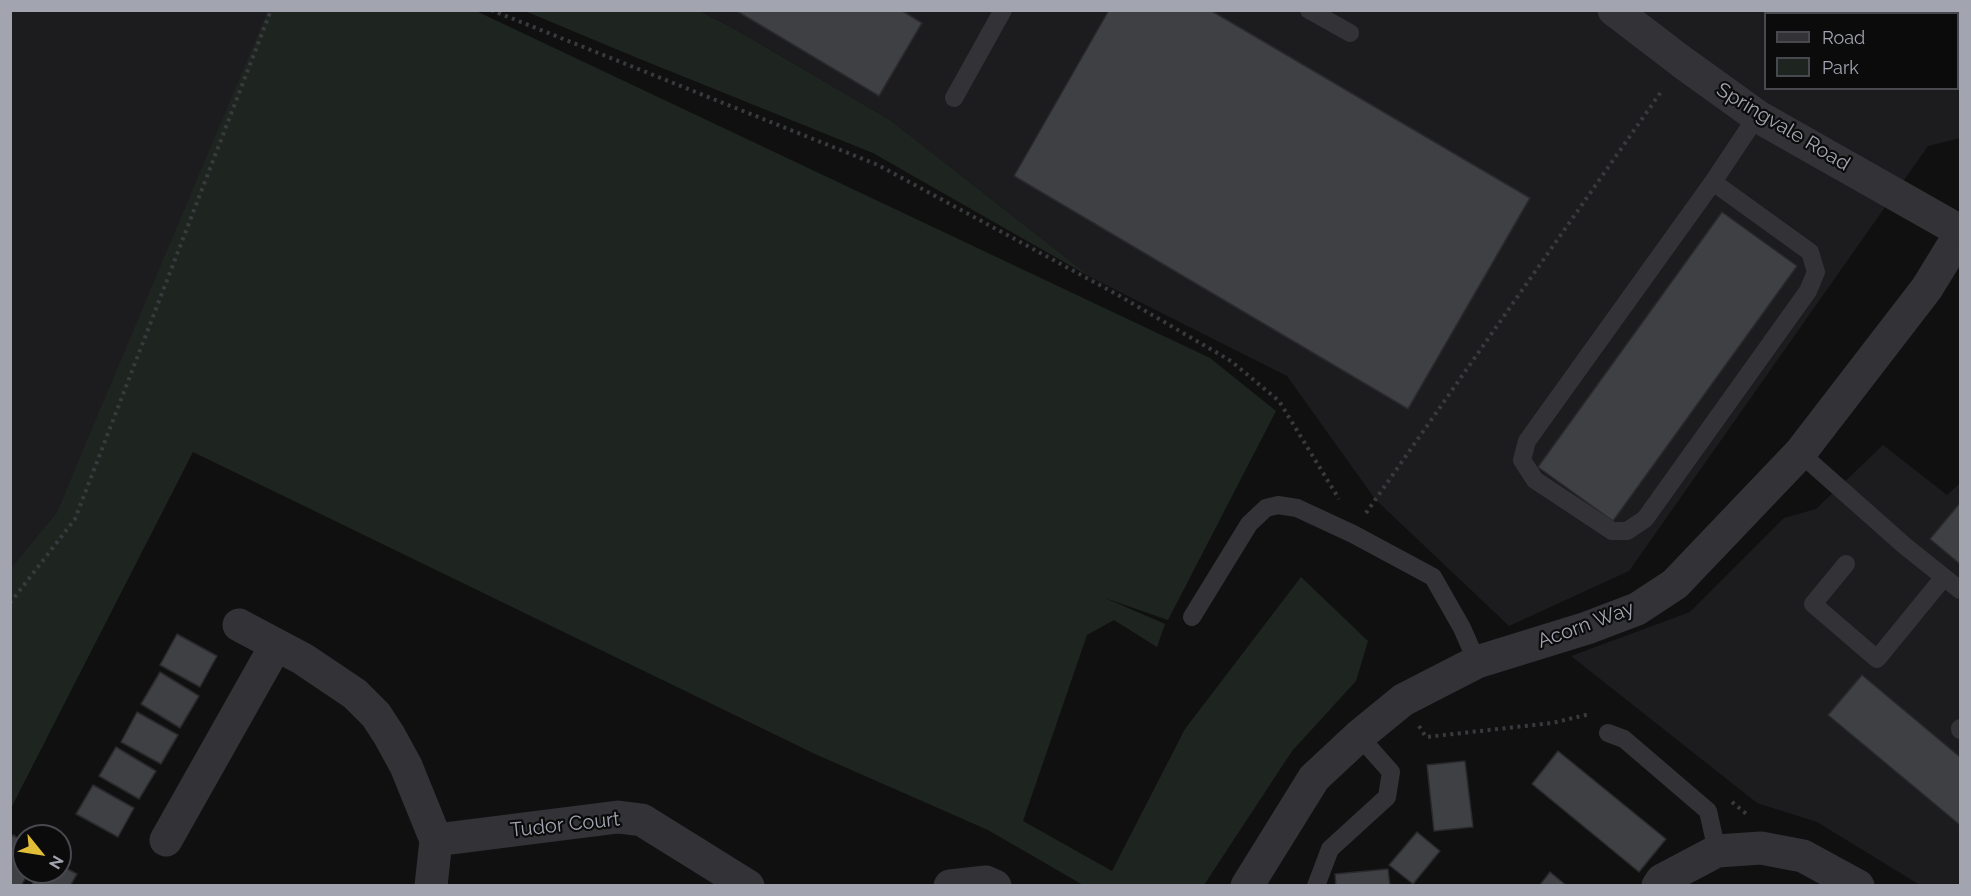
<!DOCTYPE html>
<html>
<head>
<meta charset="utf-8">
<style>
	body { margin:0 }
	#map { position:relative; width:1971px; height:896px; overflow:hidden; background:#101011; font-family:Raleway,sans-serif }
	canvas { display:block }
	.frame { position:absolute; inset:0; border:12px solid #a2a5b0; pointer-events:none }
	.legend { position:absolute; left:1764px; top:12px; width:195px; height:78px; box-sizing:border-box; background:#0b0b0c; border:2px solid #47494e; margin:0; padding:8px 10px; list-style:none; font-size:18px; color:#a2a5b0 }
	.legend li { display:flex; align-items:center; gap:12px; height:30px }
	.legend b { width:30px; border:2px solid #47494e }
	.north { position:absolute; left:12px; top:824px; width:60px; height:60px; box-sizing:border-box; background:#0b0b0c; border:2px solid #47494e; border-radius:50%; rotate:120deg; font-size:16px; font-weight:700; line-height:24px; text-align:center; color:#a2a5b0 }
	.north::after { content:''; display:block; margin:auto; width:21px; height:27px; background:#e0be38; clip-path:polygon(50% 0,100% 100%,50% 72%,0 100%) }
</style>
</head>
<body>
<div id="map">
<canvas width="1971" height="896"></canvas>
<div class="frame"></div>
<ul class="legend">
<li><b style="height:8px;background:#333337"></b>Road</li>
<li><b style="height:16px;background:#1e2520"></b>Park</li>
</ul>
<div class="north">N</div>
</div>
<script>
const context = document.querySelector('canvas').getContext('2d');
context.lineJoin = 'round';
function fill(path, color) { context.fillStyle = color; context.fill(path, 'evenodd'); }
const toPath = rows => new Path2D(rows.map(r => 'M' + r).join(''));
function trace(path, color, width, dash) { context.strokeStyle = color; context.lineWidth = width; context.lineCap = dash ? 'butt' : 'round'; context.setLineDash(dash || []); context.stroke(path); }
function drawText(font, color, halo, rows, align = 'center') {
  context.font = font + ' Raleway,sans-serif'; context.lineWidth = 4.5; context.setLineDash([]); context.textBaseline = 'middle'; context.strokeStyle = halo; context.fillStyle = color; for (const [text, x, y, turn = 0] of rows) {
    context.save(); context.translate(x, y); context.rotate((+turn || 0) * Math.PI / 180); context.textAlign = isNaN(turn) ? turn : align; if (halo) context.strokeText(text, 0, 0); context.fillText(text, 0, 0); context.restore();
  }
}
fill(toPath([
	[11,11,273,11,57,512,11,568],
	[700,11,1960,11,1960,138,1928,146,1629,571,1509,626,1375,499,1287,376,1092,278,890,120,738,31],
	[1766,14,1958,14,1958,88,1766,88],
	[1883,445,1947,495,1960,483,1960,885,1920,885,1817,822,1757,803,1571,656,1690,612,1784,518,1816,509]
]), '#1c1c1e');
fill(toPath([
	[268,11,476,11,1210,358,1276,411,1168,620,1105,598,1165,624,1157,647,1114,620,1087,635,1023,821,1112,871,1185,729,1301,577,1368,641,1356,681,1292,751,1204,885,1083,885,988,830,815,754,193,452,11,808,11,568,57,512],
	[525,11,700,11,738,31,890,120,1092,278,873,153,635,57]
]), '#1e2520');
const building = toPath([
	[735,10,901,10,922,23,879,96,735,10],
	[1109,10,1210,10,1530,198,1408,409,1014,176,1109,10],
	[1722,212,1797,266,1613,521,1538,467,1722,212],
	[1960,503,1960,564,1930,539,1960,503],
	[177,634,217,656,200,687,160,665,177,634],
	[160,672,199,696,180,728,141,704,160,672],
	[1862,675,1960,757,1960,825,1828,715,1862,675],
	[137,712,178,735,161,764,121,742,137,712],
	[116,747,156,771,139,799,99,776,116,747],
	[1558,751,1666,839,1639,872,1532,784,1558,751],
	[1465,761,1473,827,1434,831,1427,765,1465,761],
	[93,785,134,808,118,837,76,814,93,785],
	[1417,832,1440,851,1413,884,1389,865,1417,832],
	[13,835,24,842,24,872,29,872,21,886,10,885,10,839,13,835],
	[60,865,77,874,70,886,31,886,39,872,60,872,60,865],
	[1388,869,1390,886,1336,886,1335,874,1388,869],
	[1550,872,1567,886,1539,886,1550,872]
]);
fill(building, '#3f4044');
trace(building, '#2a2a2d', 1.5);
trace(toPath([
	[491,10,878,165,1118,295,1231,361,1279,401,1339,499],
	[1366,513,1663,89],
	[10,603,75,519,271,10],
	[1419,726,1426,737,1552,723,1590,714],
	[1732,802,1749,816]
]), '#393a3e', 4, [3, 4.5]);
trace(toPath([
	[1309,10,1350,33],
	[954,98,1003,10],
	[1713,182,1810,252,1816,272,1808,291,1645,519,1627,531,1612,531,1535,480,1522,460,1527,441,1713,182,1757,116],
	[1800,453,1905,546,1960,590],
	[1846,564,1813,604,1877,659,1944,577],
	[1192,617,1249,524,1266,508,1278,505,1297,508,1353,534,1433,577,1462,628,1477,662],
	[1960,728,1960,730],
	[1608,733,1624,739,1708,811,1717,851],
	[1316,886,1330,849,1387,797,1391,772,1359,736]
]), '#333337', 18);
trace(toPath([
	[239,625,303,659,355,694,376,715,389,735,406,766,436,840,431,886],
	[166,840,276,645],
	[436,840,618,817,642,820,748,886],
	[950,886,986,882,995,886],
	[1247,886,1314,778,1359,736,1403,700,1477,662,1587,628,1637,609,1675,584,1800,453,1927,288,1960,234],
	[1658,886,1662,880,1717,851,1761,848,1803,856,1858,886]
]), '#333337', 33);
trace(toPath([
	[1614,10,1682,62,1757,116,1960,231]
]), '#333337', 33);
drawText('20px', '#a2a5b0', '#0b0b0c', [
	["Springvale Road",1783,127,31],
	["Acorn Way",1586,625,-20],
	["Tudor Court",565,825,-6]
]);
</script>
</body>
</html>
